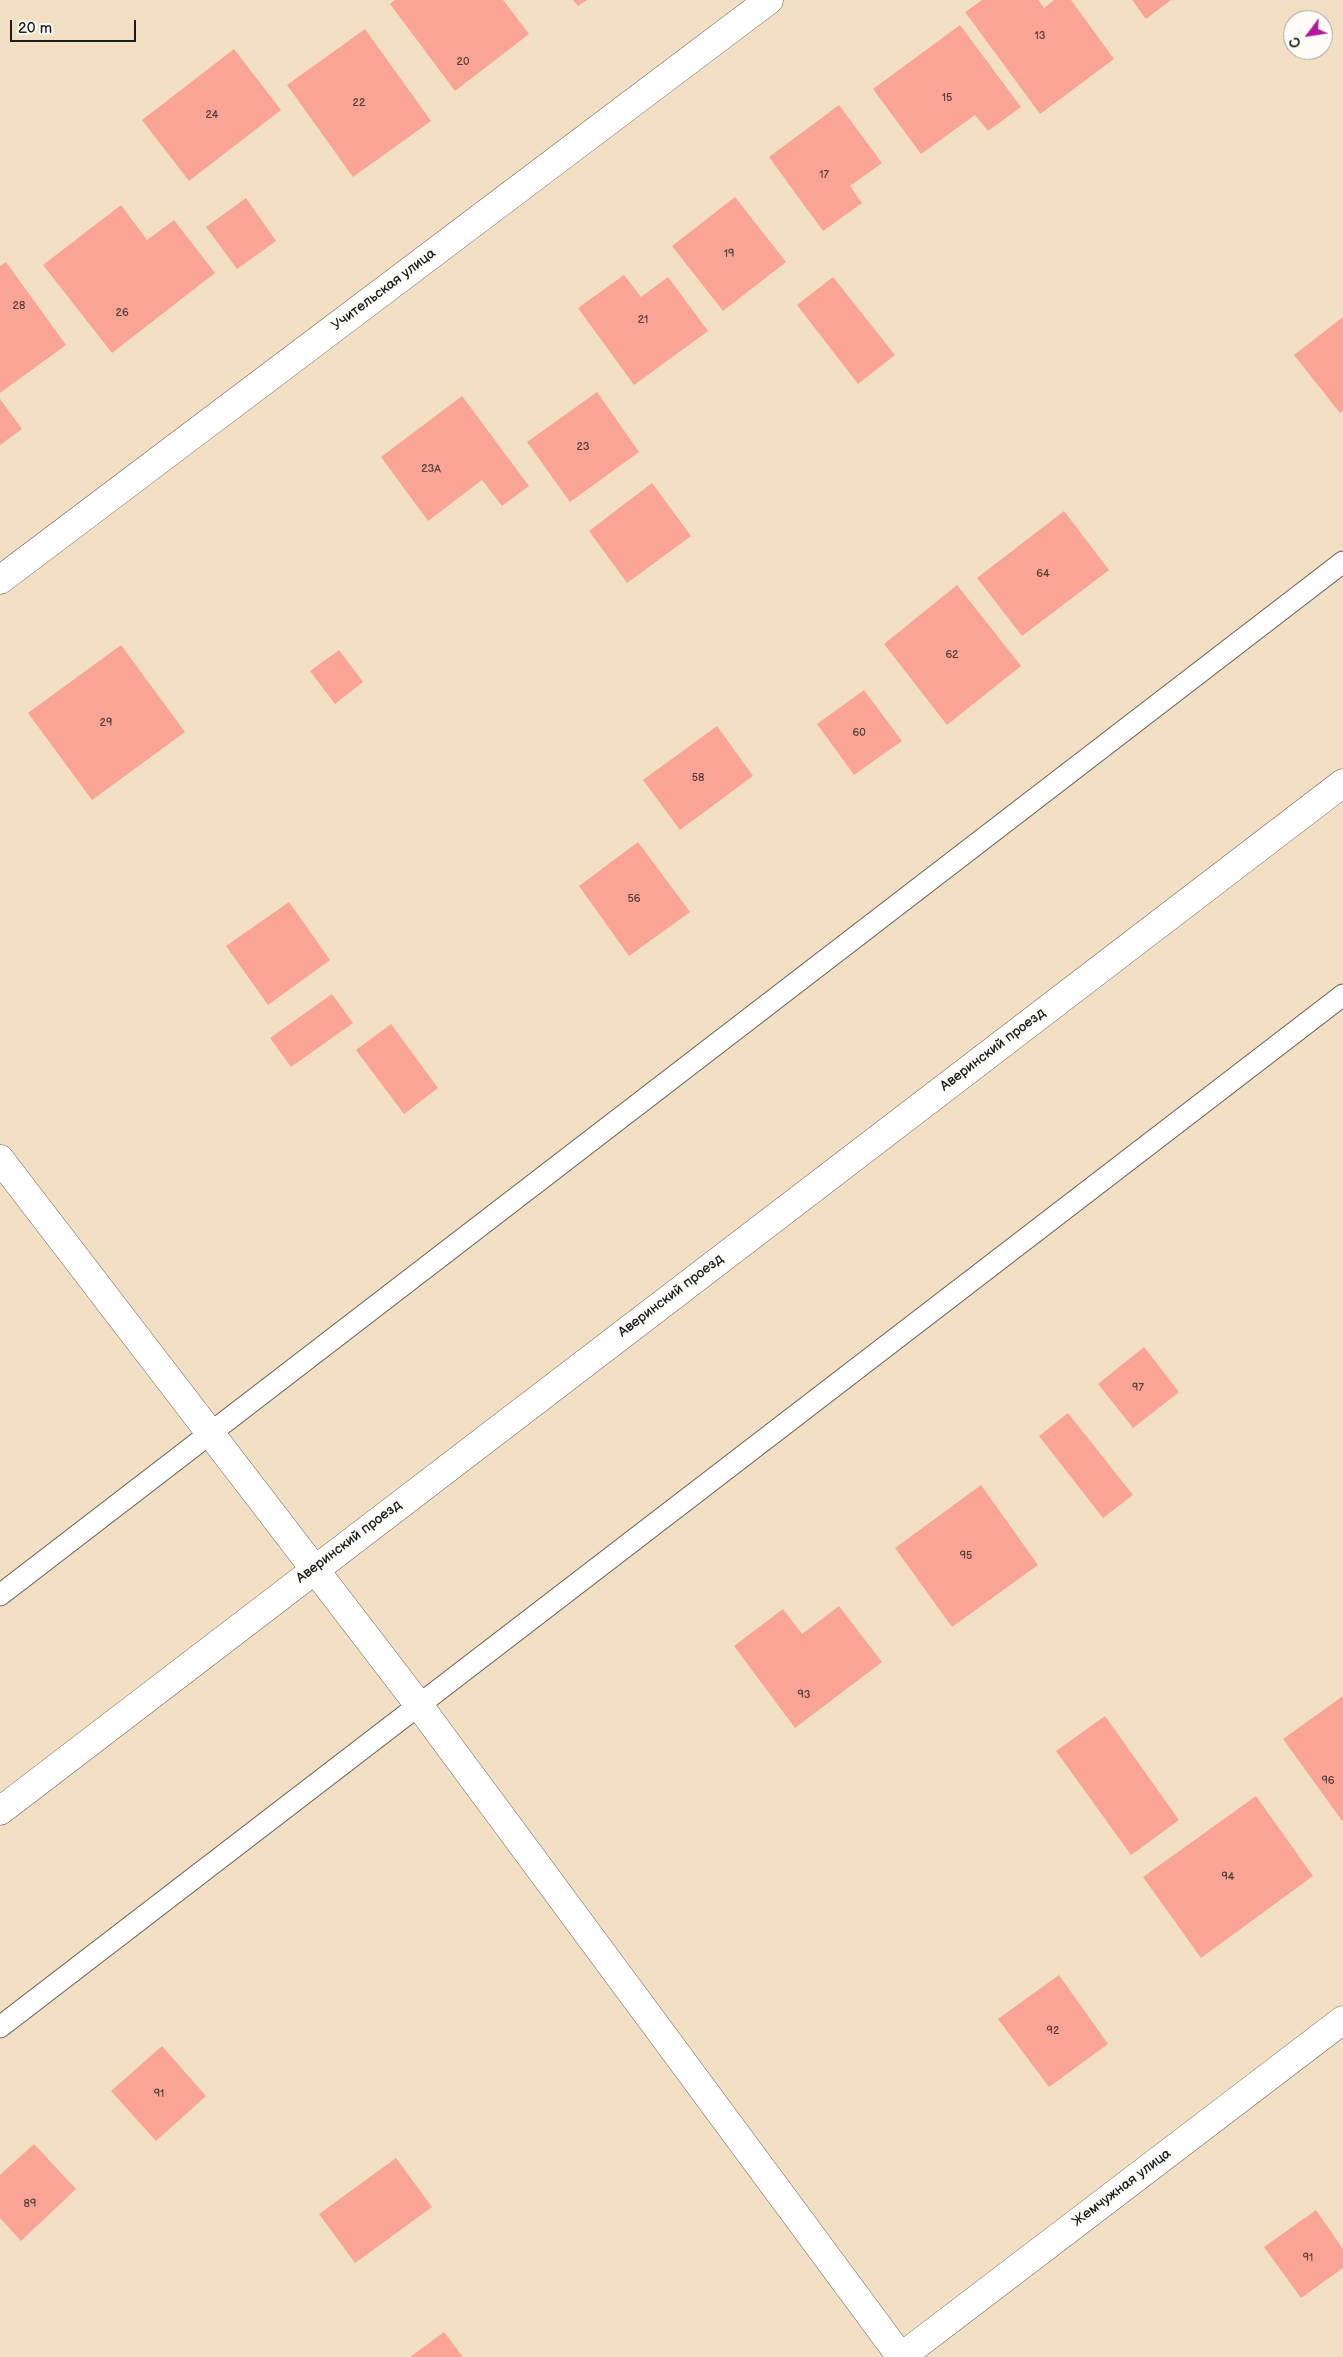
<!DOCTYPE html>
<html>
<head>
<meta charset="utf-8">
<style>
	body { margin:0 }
	#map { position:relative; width:1343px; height:2357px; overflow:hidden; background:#f3e0c4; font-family:"Balsamiq Sans",sans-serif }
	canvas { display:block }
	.north { position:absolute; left:1283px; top:10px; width:50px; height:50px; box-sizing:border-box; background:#fdfcf7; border:1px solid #a3a29f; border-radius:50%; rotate:239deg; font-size:14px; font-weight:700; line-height:20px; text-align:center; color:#1c1c1c }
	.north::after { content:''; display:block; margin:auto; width:18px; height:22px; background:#b5179e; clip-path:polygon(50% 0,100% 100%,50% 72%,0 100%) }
	.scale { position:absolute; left:10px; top:20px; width:126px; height:22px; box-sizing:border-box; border:2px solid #1c1c1c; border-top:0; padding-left:6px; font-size:15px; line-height:18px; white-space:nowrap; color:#1c1c1c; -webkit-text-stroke:4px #fdfcf7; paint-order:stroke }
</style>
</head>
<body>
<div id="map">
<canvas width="1343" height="2357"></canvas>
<div class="north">С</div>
<div class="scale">20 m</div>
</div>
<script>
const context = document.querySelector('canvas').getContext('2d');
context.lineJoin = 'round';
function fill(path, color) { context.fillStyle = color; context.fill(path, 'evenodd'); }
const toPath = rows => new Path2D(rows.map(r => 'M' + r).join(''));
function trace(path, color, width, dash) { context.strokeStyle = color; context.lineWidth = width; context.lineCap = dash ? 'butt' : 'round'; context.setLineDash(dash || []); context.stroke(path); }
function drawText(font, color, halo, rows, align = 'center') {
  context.font = font + ' "Balsamiq Sans",sans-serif'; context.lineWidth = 5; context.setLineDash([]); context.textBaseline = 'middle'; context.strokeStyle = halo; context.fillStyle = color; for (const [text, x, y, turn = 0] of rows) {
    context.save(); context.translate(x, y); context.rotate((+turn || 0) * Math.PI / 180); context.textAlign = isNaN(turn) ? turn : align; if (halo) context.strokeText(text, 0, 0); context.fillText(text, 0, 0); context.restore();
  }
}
fill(toPath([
	[395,0,503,0,529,34,455,91,390,4],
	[573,0,587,0,578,6],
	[982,0,1038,0,1044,8,1054,0,1071,0,1114,59,1040,114,965,12],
	[1132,0,1171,0,1146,19],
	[960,25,1021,107,988,131,975,115,921,154,873,89],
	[365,29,431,121,353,177,287,85],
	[234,49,281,110,189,181,142,120],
	[839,105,882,163,850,186,862,203,823,231,769,157],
	[735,197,786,262,723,311,672,246],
	[246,198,276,241,237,269,206,227],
	[121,205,147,240,174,220,215,273,112,353,43,265],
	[6,262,66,345,0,393,0,266],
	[624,275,641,297,668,277,708,331,634,385,578,308],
	[833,277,895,355,858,384,797,305],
	[1343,317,1343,411,1340,413,1294,355],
	[597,392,639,452,570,502,527,442],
	[462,396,529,486,502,506,482,480,428,521,381,457],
	[0,399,22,429,0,445],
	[652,483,691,536,627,583,589,531],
	[1064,511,1109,570,1022,636,977,578],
	[957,585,1021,666,947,725,884,644],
	[121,645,185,732,92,800,28,713],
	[339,650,363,682,335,704,310,671],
	[864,690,902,741,854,775,817,724],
	[717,726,753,776,680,830,643,780],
	[638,842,690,912,629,956,579,886],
	[289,902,330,960,268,1005,226,946],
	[332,994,353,1023,291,1067,270,1038],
	[391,1024,438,1088,404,1114,356,1050],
	[1144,1347,1179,1392,1133,1428,1098,1384],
	[1068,1413,1133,1495,1103,1518,1039,1436],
	[981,1485,1038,1565,952,1627,895,1548],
	[839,1606,882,1662,795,1728,734,1646,783,1609,802,1634],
	[1343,1696,1343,1822,1283,1739],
	[1105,1716,1179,1820,1131,1855,1056,1751],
	[1256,1796,1313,1876,1201,1958,1143,1877],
	[1059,1975,1108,2044,1049,2087,998,2019],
	[162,2046,206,2096,156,2141,111,2091],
	[34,2144,76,2189,21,2241,0,2218,0,2175],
	[396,2158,432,2207,355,2263,319,2214],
	[1316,2210,1343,2249,1343,2268,1301,2298,1264,2247],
	[444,2332,463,2357,410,2357]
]), '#faa496');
const lane = toPath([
	[0,1595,1343,562],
	[0,2027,1343,995]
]);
const street = toPath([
	[0,580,769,0],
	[0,1159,418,1704,901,2357],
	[0,1811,1343,783],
	[901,2357,1343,2020]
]);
trace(lane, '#676157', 23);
trace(street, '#676157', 29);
trace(lane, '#fff', 21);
trace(street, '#fff', 28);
drawText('11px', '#543e3a', null, [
	["13",1040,36],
	["20",463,62],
	["15",947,98],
	["22",359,103],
	["24",212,115],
	["17",824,175],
	["19",729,254],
	["28",19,306],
	["26",122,313],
	["21",643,320],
	["23",583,447],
	["23А",431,469],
	["64",1043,574],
	["62",952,655],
	["29",106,723],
	["60",859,733],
	["58",698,778],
	["56",634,899],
	["97",1138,1388],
	["95",966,1556],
	["93",804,1695],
	["96",1328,1781],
	["94",1228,1877],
	["92",1053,2031],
	["91",159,2094],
	["89",30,2204],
	["91",1308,2258]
]);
drawText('14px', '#1c1c1c', '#fdfcf7', [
	["Учительская улица",384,290,-37],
	["Аверинский проезд",993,1050,-37],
	["Аверинский проезд",671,1296,-37],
	["Аверинский проезд",349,1542,-37],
	["Жемчужная улица",1122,2188,-37]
]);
</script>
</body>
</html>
